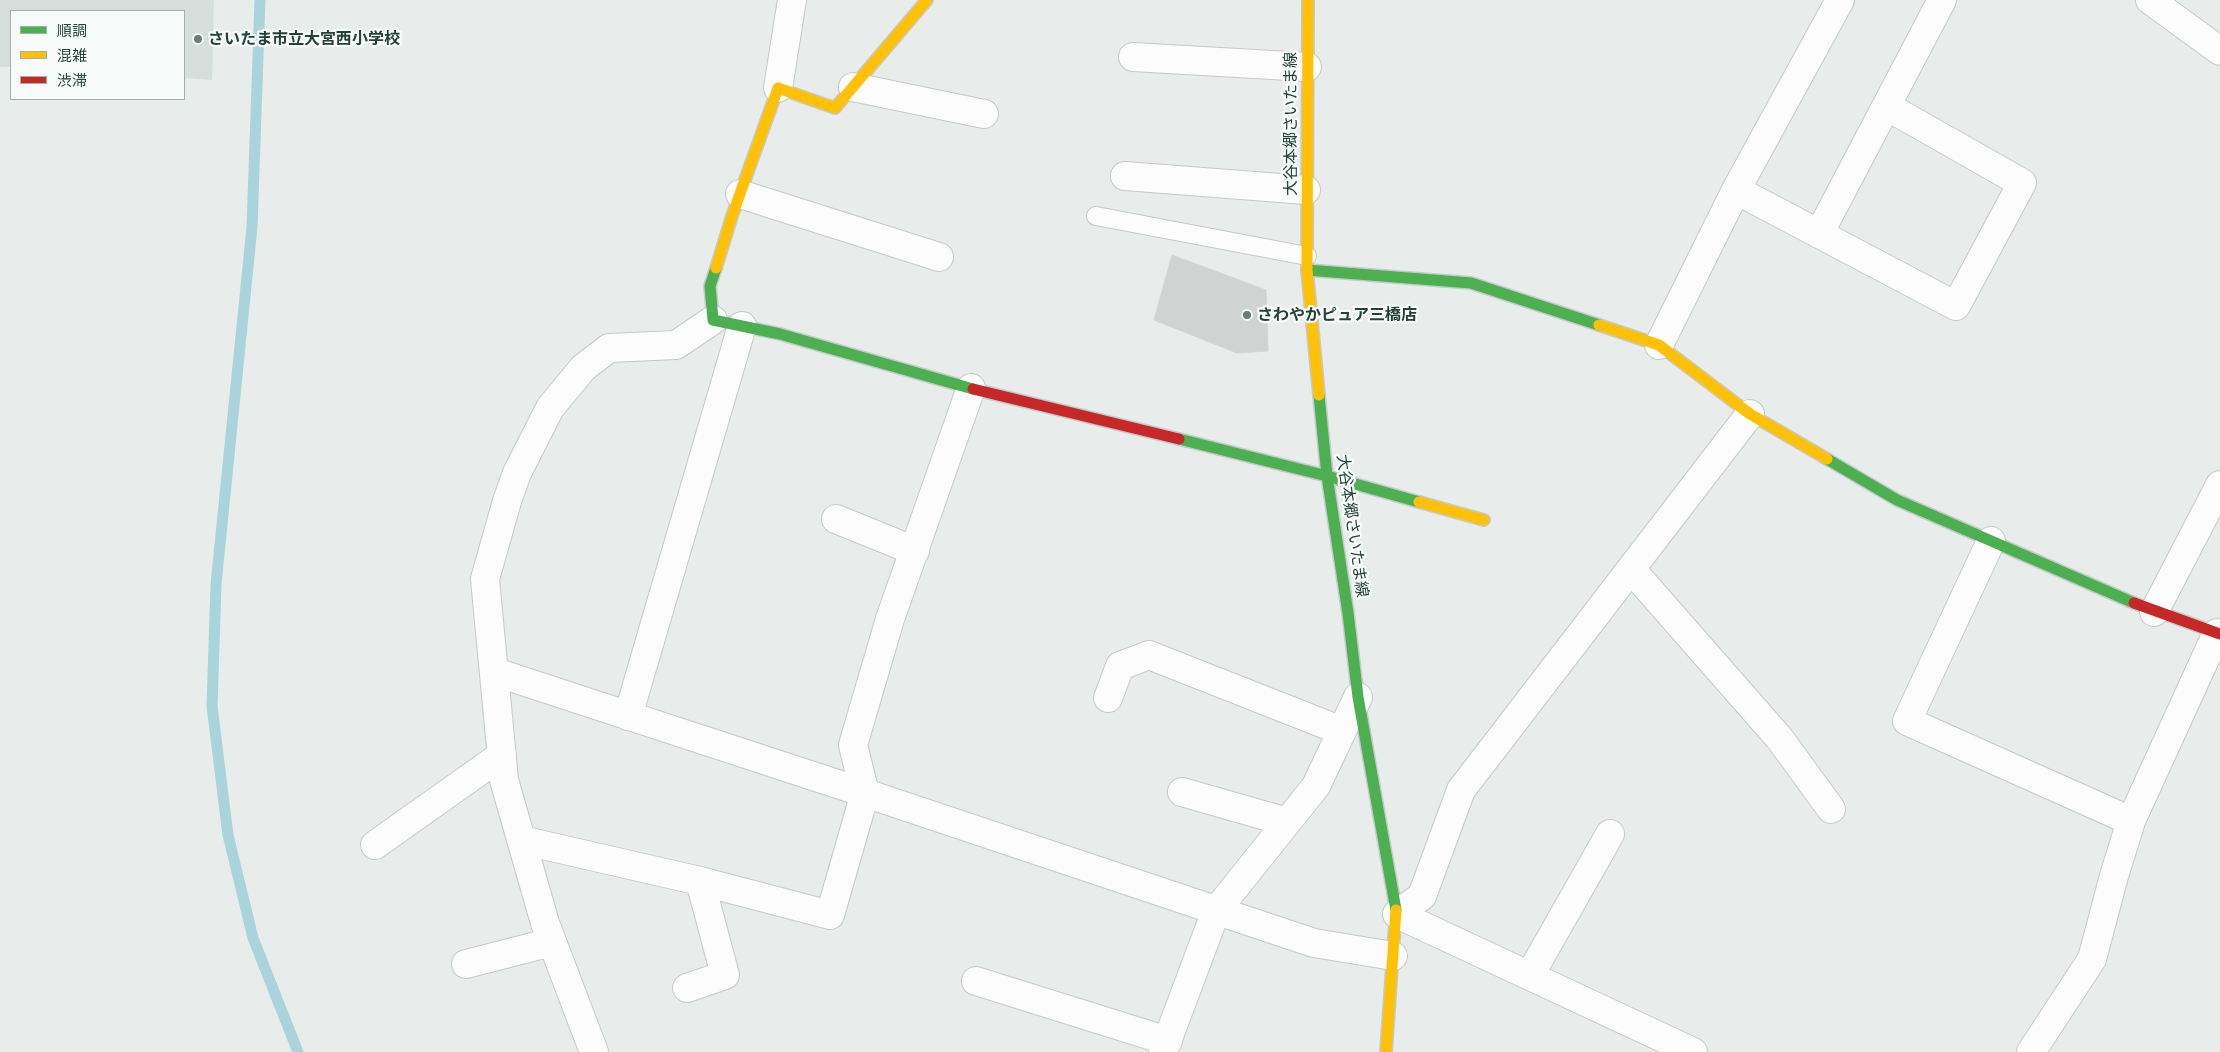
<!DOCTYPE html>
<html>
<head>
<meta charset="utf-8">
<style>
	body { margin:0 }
	#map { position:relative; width:2220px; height:1052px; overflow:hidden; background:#e8edeb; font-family:"Work Sans","Noto Sans JP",sans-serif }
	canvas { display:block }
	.legend { position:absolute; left:10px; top:10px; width:175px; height:90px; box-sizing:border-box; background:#f7fbf9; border:1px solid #a3b1ad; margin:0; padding:6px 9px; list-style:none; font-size:15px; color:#24423a }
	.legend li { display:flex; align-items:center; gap:10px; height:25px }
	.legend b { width:25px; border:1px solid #a3b1ad }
</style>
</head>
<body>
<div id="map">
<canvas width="2220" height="1052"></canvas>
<ul class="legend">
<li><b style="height:6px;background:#4caf50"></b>順調</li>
<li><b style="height:6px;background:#ffc107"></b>混雑</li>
<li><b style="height:6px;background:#c62828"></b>渋滞</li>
</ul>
</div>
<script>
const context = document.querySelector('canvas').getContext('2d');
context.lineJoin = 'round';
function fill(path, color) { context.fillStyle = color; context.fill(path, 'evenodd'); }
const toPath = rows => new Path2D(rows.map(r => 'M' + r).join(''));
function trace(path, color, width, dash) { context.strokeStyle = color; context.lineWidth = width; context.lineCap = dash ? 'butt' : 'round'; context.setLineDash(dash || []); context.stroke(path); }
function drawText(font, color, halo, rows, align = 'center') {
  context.font = font + ' "Work Sans","Noto Sans JP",sans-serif'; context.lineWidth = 4.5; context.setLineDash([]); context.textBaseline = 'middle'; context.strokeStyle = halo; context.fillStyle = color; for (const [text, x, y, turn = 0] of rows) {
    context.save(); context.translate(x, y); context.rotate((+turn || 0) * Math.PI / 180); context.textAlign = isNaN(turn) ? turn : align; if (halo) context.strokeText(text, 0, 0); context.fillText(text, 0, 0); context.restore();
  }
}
fill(toPath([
	[0,0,214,0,212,80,184,78,184,11,11,11,11,67,0,67]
]), '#d6dedb');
trace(toPath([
	[260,0,252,227,216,584,212,706,228,835,253,938,298,1052]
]), '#a9d4db', 11);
const building = toPath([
	[1172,255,1266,290,1268,351,1237,353,1154,320,1172,255]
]);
fill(building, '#cfd4d2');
trace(building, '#d1d6d4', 1);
const lane = toPath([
	[1096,216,1307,256]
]);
const street = toPath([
	[2150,0,2220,51],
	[1133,57,1307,67],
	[853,87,984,114],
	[778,88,792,0],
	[1125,176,1306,190],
	[1736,190,1956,306,2022,183,1888,107],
	[740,194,939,257],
	[1819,234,1942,0],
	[1659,345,1736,190,1840,0],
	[971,388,890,619,853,745,865,793,1314,943,1393,956],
	[836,519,915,551],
	[1991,541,1907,721,2131,821],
	[1631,569,1780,739,1831,809],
	[2154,612,2220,485],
	[495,672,865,793,830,915,700,881,521,840],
	[1108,698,1120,666,1149,655,1342,731],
	[628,716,742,326],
	[1182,792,1287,822],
	[375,845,502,755],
	[466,964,552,942],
	[1530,975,1610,834],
	[976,981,1168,1041],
	[687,988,725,975,700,881],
	[594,1052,545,923,504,780,485,579,507,501,517,473,550,408,583,368,609,348,676,345,713,320],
	[1163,1052,1216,911,1316,786,1358,697],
	[1693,1052,1397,914,1422,896,1461,790,1750,414],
	[2031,1052,2092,959,2114,876,2131,821,2217,633]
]);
const fast = toPath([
	[716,268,710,286,713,320,780,334,973,389],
	[1307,270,1471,283,1599,325],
	[1319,395,1327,476,1348,613,1358,697,1396,910],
	[1179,439,1327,476,1419,502],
	[1827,459,1897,500,2134,603]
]);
const slow = toPath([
	[1308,0,1307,270,1319,395],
	[716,268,732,216,778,88,835,108,927,0],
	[1599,325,1659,345,1750,414,1827,459],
	[1419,502,1484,520],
	[1386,1052,1396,910]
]);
const jam = toPath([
	[973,389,1179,439],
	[2134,603,2220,634]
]);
trace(lane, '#c5cac8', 20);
trace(street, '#c5cac8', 30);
trace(fast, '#c3cbc8', 14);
trace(slow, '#c3cbc8', 14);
trace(jam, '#c3cbc8', 14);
trace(lane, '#fcfcfc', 18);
trace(street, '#fcfcfc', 28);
trace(fast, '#4caf50', 11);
trace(slow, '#ffc107', 11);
trace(jam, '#c62828', 11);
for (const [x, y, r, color] of [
	[198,39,5,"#697e78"],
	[1247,315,5,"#697e78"]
]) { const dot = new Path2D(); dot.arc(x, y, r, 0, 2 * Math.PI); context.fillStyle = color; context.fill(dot); trace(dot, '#f7fbf9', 2); }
drawText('bold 16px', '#24423a', '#f7fbf9', [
	["さいたま市立大宮西小学校",208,39],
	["さわやかピュア三橋店",1257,315]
], 'left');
drawText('16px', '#24423a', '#f7fbf9', [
	["大谷本郷さいたま線",1291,124,-90],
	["大谷本郷さいたま線",1352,526,82]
]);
</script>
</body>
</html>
